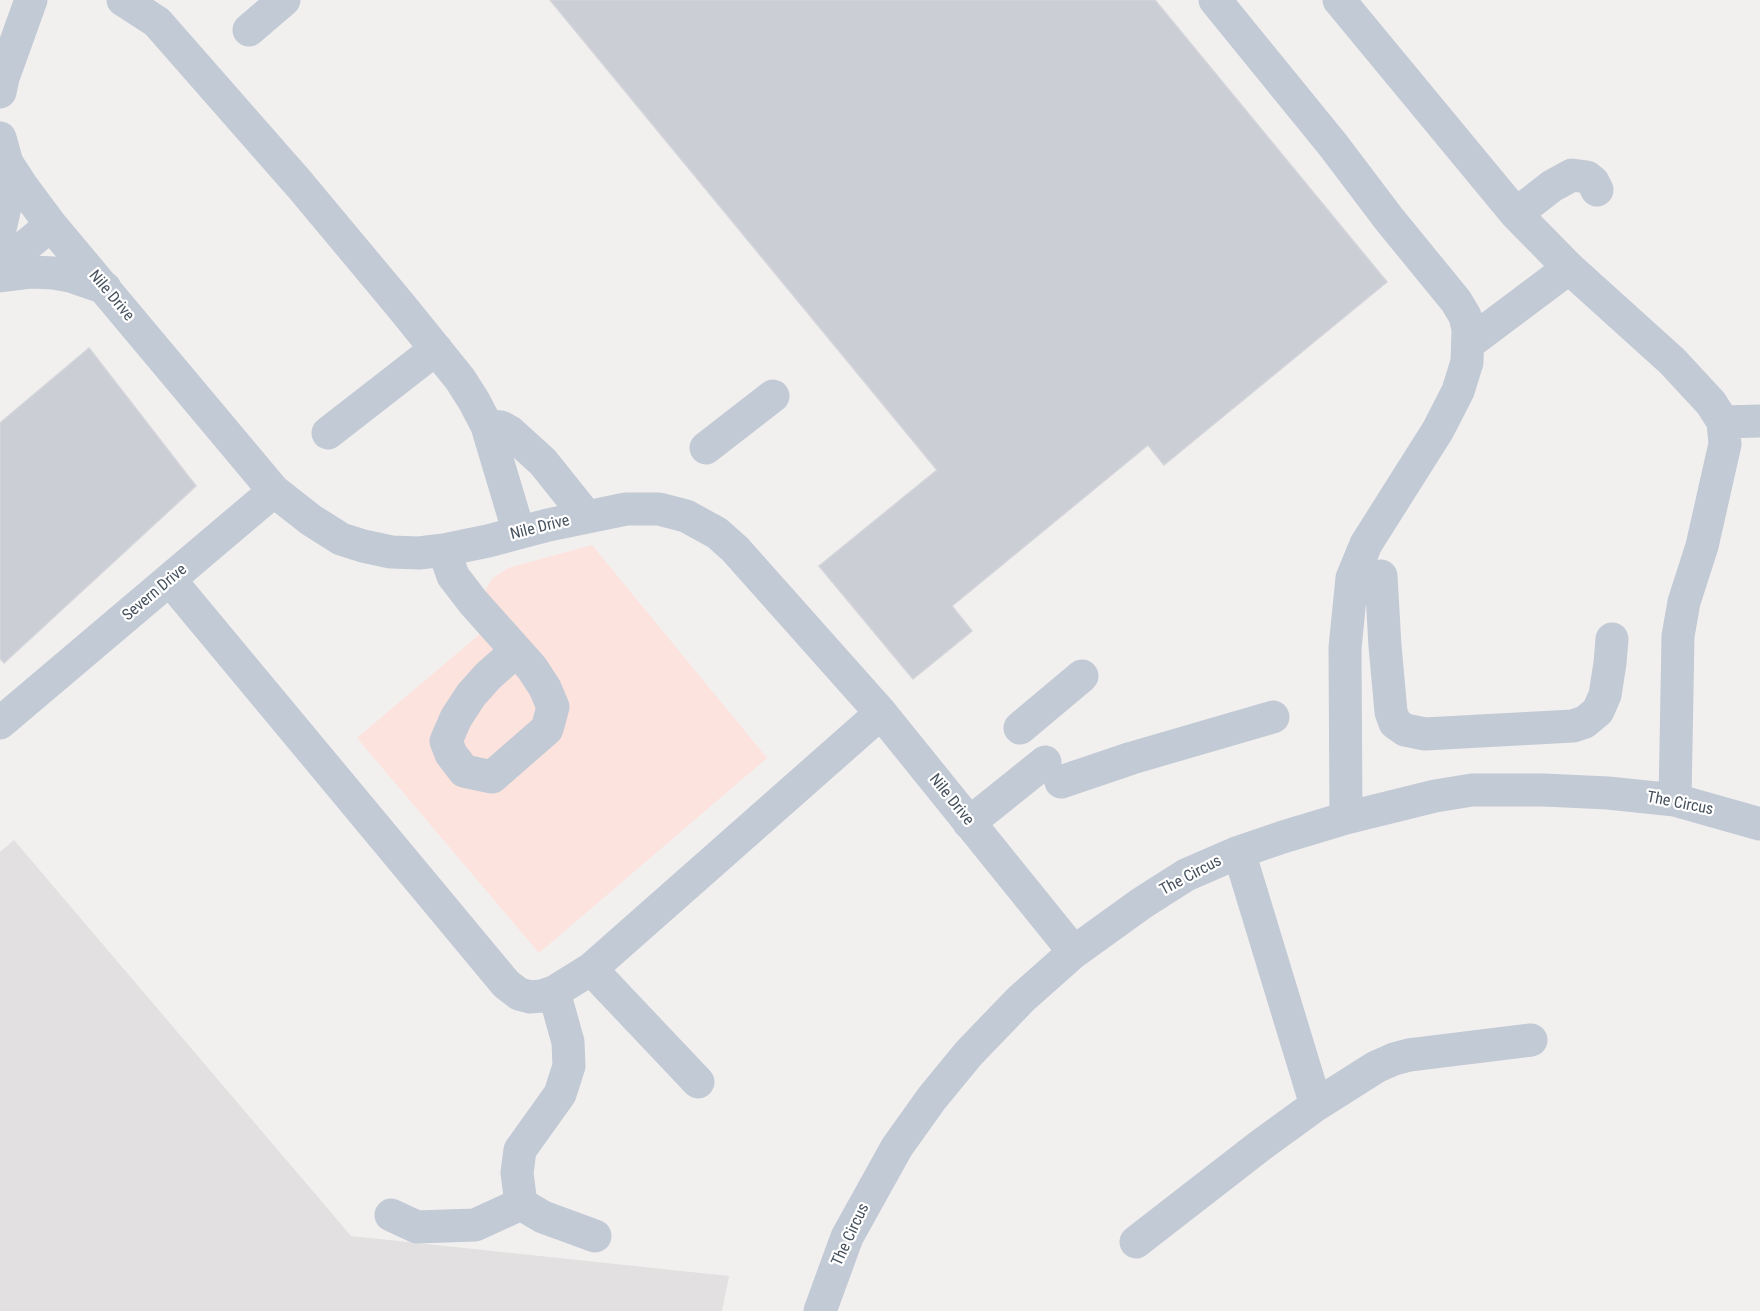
<!DOCTYPE html>
<html>
<head>
<meta charset="utf-8">
<style>
	body { margin:0 }
	canvas { display:block; background:#f2efef }
</style>
</head>
<body>
<canvas width="1760" height="1311"></canvas>
<script>
const context = document.querySelector('canvas').getContext('2d');
context.lineJoin = 'round';
function fill(path, color) { context.fillStyle = color; context.fill(path, 'evenodd'); }
const toPath = rows => new Path2D(rows.map(r => 'M' + r).join(''));
function trace(path, color, width, dash) { context.strokeStyle = color; context.lineWidth = width; context.lineCap = dash ? 'butt' : 'round'; context.setLineDash(dash || []); context.stroke(path); }
function drawText(font, color, halo, rows, align = 'center') {
  context.font = font + ' "Roboto Condensed",sans-serif'; context.lineWidth = 4.5; context.setLineDash([]); context.textBaseline = 'middle'; context.strokeStyle = halo; context.fillStyle = color; for (const [text, x, y, turn = 0] of rows) {
    context.save(); context.translate(x, y); context.rotate((+turn || 0) * Math.PI / 180); context.textAlign = isNaN(turn) ? turn : align; if (halo) context.strokeText(text, 0, 0); context.fillText(text, 0, 0); context.restore();
  }
}
fill(toPath([
	[14,840,351,1236,729,1276,722,1311,0,1311,0,852]
]), '#e3e0e1');
fill(toPath([
	[592,545,767,758,539,953,357,738,488,627,486,589,492,579,508,568]
]), '#fde3de');
const building = toPath([
	[550,0,1155,0,1387,282,1164,465,1148,445,952,606,972,631,913,679,819,566,937,470,550,0],
	[89,348,196,486,4,663,0,658,0,423,89,348]
]);
fill(building, '#cbced4');
trace(building, '#d3d5db', 1.5);
trace(toPath([
	[123,0,157,22,300,185,401,306,460,379,474,401,487,426,519,533],
	[1215,0,1333,145,1389,219,1456,301,1465,316,1468,329,1467,362,1458,391,1438,430,1366,544,1352,578,1345,648,1346,818],
	[1339,0,1516,214,1569,268,1672,361,1711,403,1723,422,1725,444,1702,546,1684,602,1678,636,1675,800],
	[249,30,284,0],
	[0,92,3,78,31,0],
	[0,138,7,163,22,186,51,225,274,491,311,520,341,539,363,546,391,552,419,553,444,550,488,541,548,525,626,509,659,509,686,516,717,533,735,549,881,713,1074,952],
	[1516,214,1552,186,1572,175,1587,177,1593,182,1597,190],
	[0,229,7,198,7,163],
	[0,267,51,225],
	[0,276,32,272,53,273,70,276,105,288],
	[1469,343,1569,268],
	[1723,422,1760,421],
	[487,426,501,427,510,432,543,462,587,517],
	[328,433,436,349],
	[706,448,773,396],
	[444,550,453,576,473,602,532,668,545,688,553,707,547,729,492,777,464,771,451,754,446,741,456,718,471,695,488,676,516,651],
	[1381,576,1385,646,1391,712,1395,723,1405,730,1425,734,1573,726,1585,722,1598,711,1605,695,1610,663,1612,639],
	[170,580,506,984,519,994,530,997,542,996,554,992,591,969,881,713],
	[0,723,274,491],
	[1020,728,1082,676],
	[1061,782,1132,758,1273,717],
	[969,823,1045,762],
	[1239,852,1316,1105],
	[591,969,698,1082],
	[554,992,568,1042,569,1066,560,1094,520,1150,517,1173,521,1204,543,1217,595,1236],
	[391,1215,417,1227,475,1225,521,1204],
	[1136,1242,1261,1145,1316,1105,1376,1067,1394,1059,1409,1055,1531,1040],
	[820,1311,847,1237,897,1147,932,1098,969,1053,1021,999,1074,952,1142,903,1186,875,1239,852,1283,837,1346,818,1435,796,1472,790,1544,790,1608,793,1675,800,1760,824]
]), '#c2cad5', 33);
drawText('16px', '#46515e', '#fff', [
	["Nile Drive",111,296,50],
	["Nile Drive",540,528,-14],
	["Severn Drive",155,593,-40],
	["Nile Drive",951,800,51],
	["The Circus",1680,804,11],
	["The Circus",1191,876,-28],
	["The Circus",851,1235,-65]
]);
</script>
</body>
</html>
